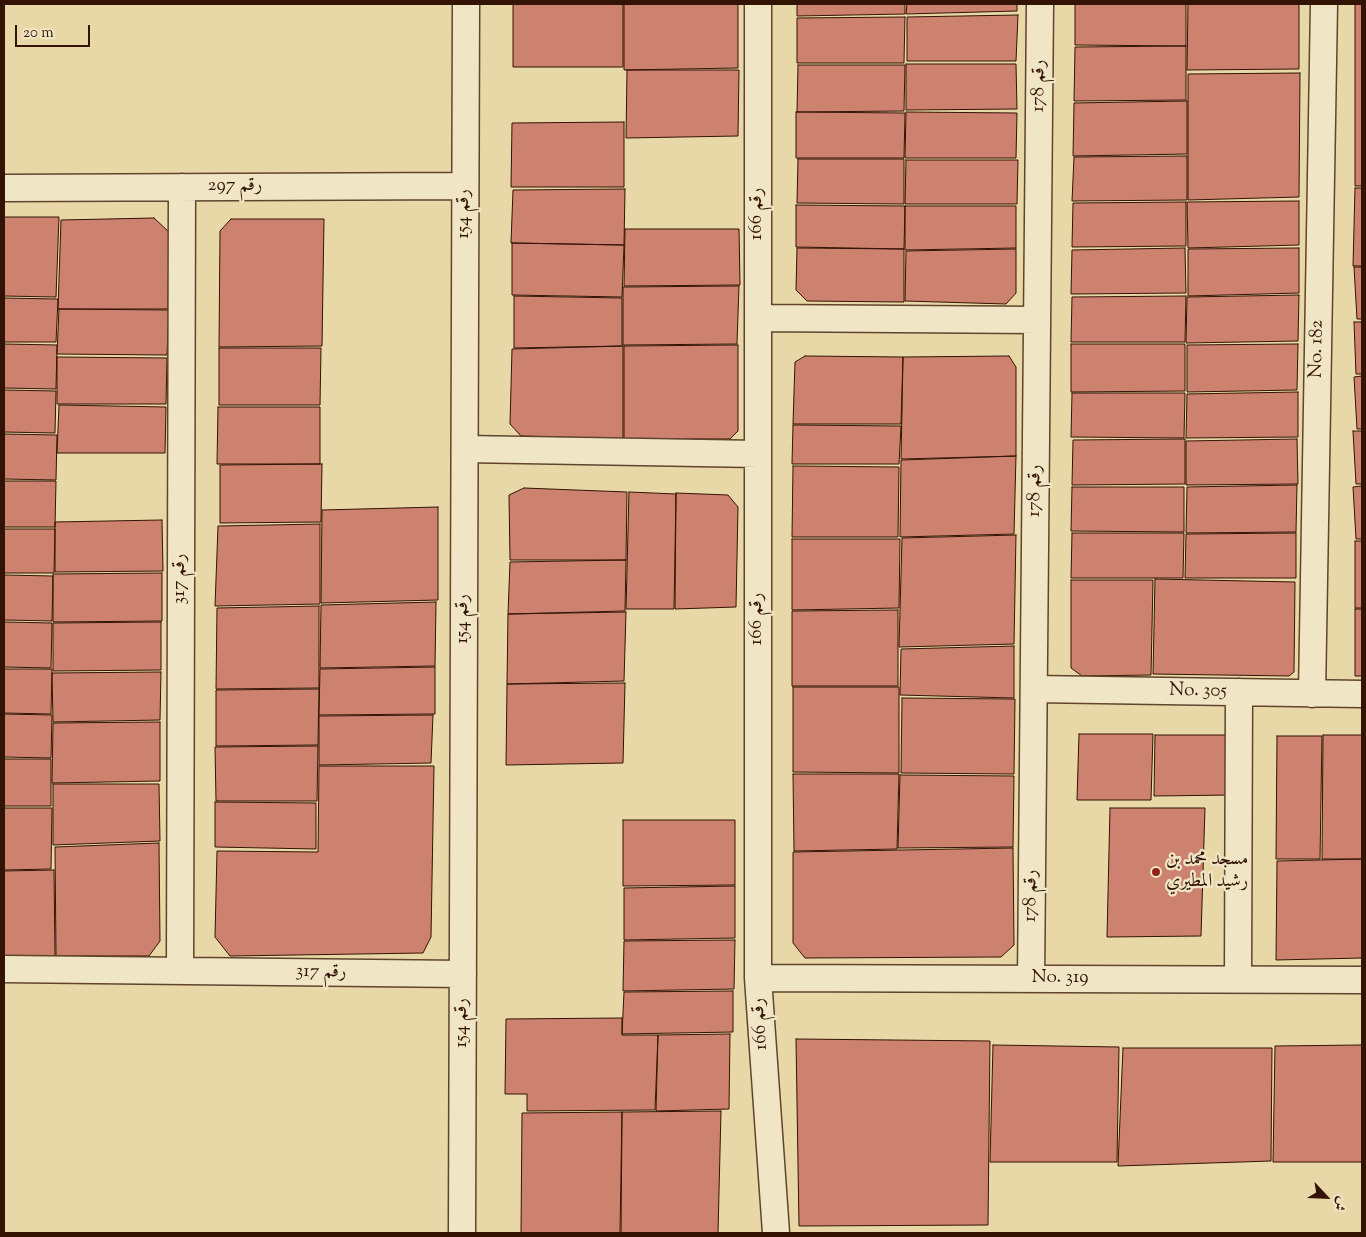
<!DOCTYPE html>
<html>
<head>
<meta charset="utf-8">
<style>
	body { margin:0 }
	#map { position:relative; width:1366px; height:1237px; overflow:hidden; background:#e8d8a7; font-family:"Sorts Mill Goudy",Amiri,serif }
	canvas { display:block }
	.frame { position:absolute; inset:0; border:5px solid #331303; pointer-events:none }
	.north { position:absolute; left:1301px; top:1172px; width:50px; height:50px; -webkit-text-stroke:4px #f0e6c6; paint-order:stroke; rotate:115deg; font-size:14px; font-weight:700; line-height:20px; text-align:center; color:#331303 }
	.north::after { content:''; display:block; margin:auto; width:18px; height:22px; background:#331303; clip-path:polygon(50% 0,100% 100%,50% 72%,0 100%) }
	.scale { position:absolute; left:15px; top:25px; width:75px; height:22px; box-sizing:border-box; border:2px solid #331303; border-top:0; padding-left:6px; font-size:15px; line-height:18px; white-space:nowrap; color:#331303; -webkit-text-stroke:4px #f0e6c6; paint-order:stroke }
</style>
</head>
<body>
<div id="map">
<canvas width="1366" height="1237"></canvas>
<div class="frame"></div>
<div class="north">ش</div>
<div class="scale">20 m</div>
</div>
<script>
const context = document.querySelector('canvas').getContext('2d');
context.lineJoin = 'round';
function fill(path, color) { context.fillStyle = color; context.fill(path, 'evenodd'); }
const toPath = rows => new Path2D(rows.map(r => 'M' + r).join(''));
function trace(path, color, width, dash) { context.strokeStyle = color; context.lineWidth = width; context.lineCap = dash ? 'butt' : 'round'; context.setLineDash(dash || []); context.stroke(path); }
function drawText(font, color, halo, rows, align = 'center') {
  context.font = font + ' "Sorts Mill Goudy",Amiri,serif'; context.lineWidth = 4.5; context.setLineDash([]); context.textBaseline = 'middle'; context.strokeStyle = halo; context.fillStyle = color; for (const [text, x, y, turn = 0] of rows) {
    context.save(); context.translate(x, y); context.rotate((+turn || 0) * Math.PI / 180); context.textAlign = isNaN(turn) ? turn : align; if (halo) context.strokeText(text, 0, 0); context.fillText(text, 0, 0); context.restore();
  }
}
const building = toPath([
	[513,4,623,4,623,67,513,67,513,4],
	[624,4,738,4,738,68,624,70,624,4],
	[797,4,905,4,905,14,797,16,797,4],
	[907,4,1017,4,1017,11,906,14,907,4],
	[1075,4,1186,4,1186,46,1075,45,1075,4],
	[1188,4,1299,4,1299,69,1187,70,1188,4],
	[1355,4,1362,4,1362,186,1355,186,1355,4],
	[1018,15,1016,61,907,61,907,17,1018,15],
	[905,17,904,63,797,63,797,18,905,17],
	[1186,46,1186,100,1074,101,1075,47,1186,46],
	[906,64,1016,64,1017,109,906,110,906,64],
	[798,65,905,65,904,111,797,112,798,65],
	[627,70,739,70,738,136,626,138,627,70],
	[1300,73,1299,197,1188,200,1188,74,1300,73],
	[1187,101,1187,154,1073,156,1074,103,1187,101],
	[796,112,905,113,904,158,796,158,796,112],
	[906,112,1017,113,1016,158,905,158,906,112],
	[624,122,624,187,511,187,512,123,624,122],
	[1187,156,1187,200,1072,201,1074,157,1187,156],
	[798,159,904,159,904,204,797,203,798,159],
	[906,160,1018,160,1017,204,905,204,906,160],
	[1355,188,1362,188,1362,266,1353,266,1355,188],
	[625,189,624,245,511,243,513,190,625,189],
	[1299,201,1299,245,1188,248,1187,202,1299,201],
	[1186,202,1186,246,1072,247,1073,203,1186,202],
	[796,205,905,206,904,249,796,247,796,205],
	[905,206,1016,206,1016,248,905,250,905,206],
	[4,217,59,217,56,297,4,296,4,217],
	[154,218,169,232,168,309,58,309,61,220,154,218],
	[231,219,324,219,322,346,219,347,220,231,231,219],
	[625,229,739,229,740,285,624,286,625,229],
	[512,243,624,245,622,297,512,295,512,243],
	[797,248,904,249,904,302,807,301,796,290,797,248],
	[1185,248,1186,293,1071,294,1072,250,1185,248],
	[1299,248,1299,293,1188,296,1188,249,1299,248],
	[1016,249,1016,293,1006,304,905,301,906,251,1016,249],
	[1354,267,1362,267,1362,319,1357,319,1354,267],
	[739,286,737,344,623,345,623,287,739,286],
	[1299,295,1298,341,1186,343,1187,297,1299,295],
	[514,296,622,298,622,346,514,348,514,296],
	[1186,296,1185,342,1071,342,1072,297,1186,296],
	[4,298,58,299,56,342,4,342,4,298],
	[59,309,169,310,167,355,57,354,59,309],
	[1354,322,1362,322,1362,374,1356,374,1354,322],
	[4,344,57,345,56,389,4,388,4,344],
	[1071,344,1185,344,1185,391,1071,392,1071,344],
	[1298,344,1297,390,1187,392,1187,345,1298,344],
	[738,345,738,431,730,439,624,439,624,346,738,345],
	[623,346,623,439,521,436,510,424,512,349,623,346],
	[219,348,321,348,320,405,219,405,219,348],
	[805,356,903,357,901,424,793,424,795,362,805,356],
	[1009,356,1016,367,1016,456,901,459,903,357,1009,356],
	[57,357,167,358,166,404,57,404,57,357],
	[1362,376,1362,429,1357,429,1354,377,1362,376],
	[4,390,56,391,55,433,4,432,4,390],
	[1298,392,1298,437,1186,438,1187,394,1298,392],
	[1072,393,1185,393,1184,438,1071,437,1072,393],
	[59,405,166,407,165,453,57,453,59,405],
	[218,407,320,407,320,464,217,464,218,407],
	[793,425,901,426,899,464,792,464,793,425],
	[1353,431,1362,431,1362,484,1356,484,1353,431],
	[4,434,57,435,56,480,4,479,4,434],
	[1185,439,1185,484,1072,485,1073,440,1185,439],
	[1297,439,1298,484,1186,485,1186,441,1297,439],
	[1016,456,1014,534,900,537,901,460,1016,456],
	[322,464,321,522,220,523,220,465,322,464],
	[793,466,899,467,898,537,792,537,793,466],
	[4,481,56,481,55,527,4,527,4,481],
	[1297,485,1296,532,1186,533,1187,487,1297,485],
	[1362,486,1362,539,1356,539,1353,487,1362,486],
	[1072,487,1184,487,1184,532,1071,531,1072,487],
	[524,488,627,492,626,560,510,560,509,495,524,488],
	[629,492,676,494,674,609,626,609,629,492],
	[676,493,728,495,738,507,736,607,675,609,676,493],
	[438,507,438,600,321,603,322,510,438,507],
	[162,520,163,571,55,572,55,522,162,520],
	[320,524,320,604,215,606,218,526,320,524],
	[4,529,55,529,54,573,4,573,4,529],
	[1072,533,1184,533,1183,578,1071,578,1072,533],
	[1296,533,1296,578,1185,578,1186,534,1296,533],
	[1016,535,1014,644,899,647,902,538,1016,535],
	[792,539,900,539,899,608,792,610,792,539],
	[1355,541,1362,541,1362,608,1355,608,1355,541],
	[626,560,625,611,508,614,510,562,626,560],
	[162,573,162,621,53,622,53,574,162,573],
	[4,575,53,576,52,621,4,620,4,575],
	[1155,579,1295,582,1294,672,1289,676,1153,674,1155,579],
	[1071,580,1153,580,1151,675,1082,676,1071,668,1071,580],
	[436,602,435,666,320,668,321,605,436,602],
	[319,606,319,688,216,689,217,608,319,606],
	[1355,609,1362,609,1362,676,1355,676,1355,609],
	[898,610,898,686,792,686,792,611,898,610],
	[626,612,624,681,507,684,508,614,626,612],
	[4,622,52,623,51,668,4,667,4,622],
	[161,622,161,670,53,671,53,623,161,622],
	[1014,646,1014,698,900,695,901,649,1014,646],
	[435,667,435,714,319,715,320,669,435,667],
	[4,669,52,669,51,714,4,713,4,669],
	[161,672,160,720,53,722,52,673,161,672],
	[625,683,623,763,506,765,507,684,625,683],
	[793,687,899,687,899,773,793,772,793,687],
	[319,689,318,745,216,746,216,690,319,689],
	[902,698,1015,699,1014,774,901,773,902,698],
	[4,714,52,715,51,758,4,757,4,714],
	[433,715,431,763,319,765,319,716,433,715],
	[160,722,160,781,52,783,53,723,160,722],
	[1079,734,1153,734,1151,800,1077,800,1079,734],
	[1155,735,1235,735,1233,795,1154,796,1155,735],
	[1323,735,1362,735,1362,859,1322,859,1323,735],
	[1277,736,1322,736,1320,859,1276,859,1277,736],
	[318,746,317,801,216,801,215,747,318,746],
	[4,759,51,759,51,806,4,806,4,759],
	[319,766,434,766,431,937,423,953,230,956,215,937,217,851,318,852,319,766],
	[793,774,899,774,897,849,794,851,793,774],
	[900,775,1014,776,1013,847,898,848,900,775],
	[53,784,159,784,160,841,53,845,53,784],
	[215,802,316,803,316,849,215,847,215,802],
	[4,808,52,808,51,869,4,870,4,808],
	[1110,808,1205,808,1201,936,1107,937,1110,808],
	[623,820,735,820,735,885,623,886,623,820],
	[159,843,160,941,149,956,56,956,55,847,159,843],
	[1013,848,1014,945,1001,957,805,958,793,943,793,852,1013,848],
	[1362,859,1362,958,1276,960,1277,861,1362,859],
	[54,870,55,957,4,957,4,871,54,870],
	[735,886,735,938,624,940,624,888,735,886],
	[735,940,734,989,623,991,624,941,735,940],
	[733,991,733,1032,622,1034,624,992,733,991],
	[622,1018,622,1035,658,1035,655,1110,527,1111,527,1094,505,1094,506,1019,622,1018],
	[730,1034,729,1109,656,1111,658,1035,730,1034],
	[796,1039,990,1041,988,1225,799,1226,796,1039],
	[993,1045,1119,1047,1117,1162,990,1162,993,1045],
	[1362,1045,1362,1162,1273,1162,1275,1046,1362,1045],
	[1123,1048,1272,1048,1271,1161,1118,1166,1123,1048],
	[721,1111,718,1233,621,1233,622,1112,721,1111],
	[622,1112,620,1233,521,1233,522,1113,622,1112]
]);
fill(building, '#cc826e');
trace(building, '#331303', 1);
const minor = toPath([
	[758,4,758,978,776,1233],
	[4,188,465,186],
	[758,318,1037,320],
	[465,449,758,454],
	[1034,689,1362,694],
	[1312,694,1324,4],
	[4,969,463,974],
	[180,971,182,187],
	[758,978,1362,980],
	[1031,979,1040,4],
	[1238,979,1239,692],
	[462,1233,466,4]
]);
trace(minor, '#60442c', 29);
trace(minor, '#f0e6c6', 26);
for (const [x, y, r, color] of [
	[1156,872,5,"#8f2418"]
]) { const dot = new Path2D(); dot.arc(x, y, r, 0, 2 * Math.PI); context.fillStyle = color; context.fill(dot); trace(dot, '#f0e6c6', 2); }
drawText('19px', '#331303', '#f0e6c6', [
	["رقم 178",1040,86,-89],
	["رقم 297",235,187],
	["رقم 154",465,214,-90],
	["رقم 166",758,214,-90],
	["No. 182",1318,349,-89],
	["رقم 178",1036,491,-89],
	["رقم 317",181,579,-90],
	["رقم 154",464,619,-90],
	["رقم 166",758,619,-90],
	["No. 305",1198,692,1],
	["رقم 178",1032,896,-89],
	["رقم 317",321,973,1],
	["No. 319",1060,979],
	["رقم 154",463,1023,-90],
	["رقم 166",761,1024,-94]
]);
drawText('19px', '#331303', '#f0e6c6', [
	["مسجد محمد بن",1166,861],
	["رشيد المطيري",1166,883]
], 'left');
</script>
</body>
</html>
